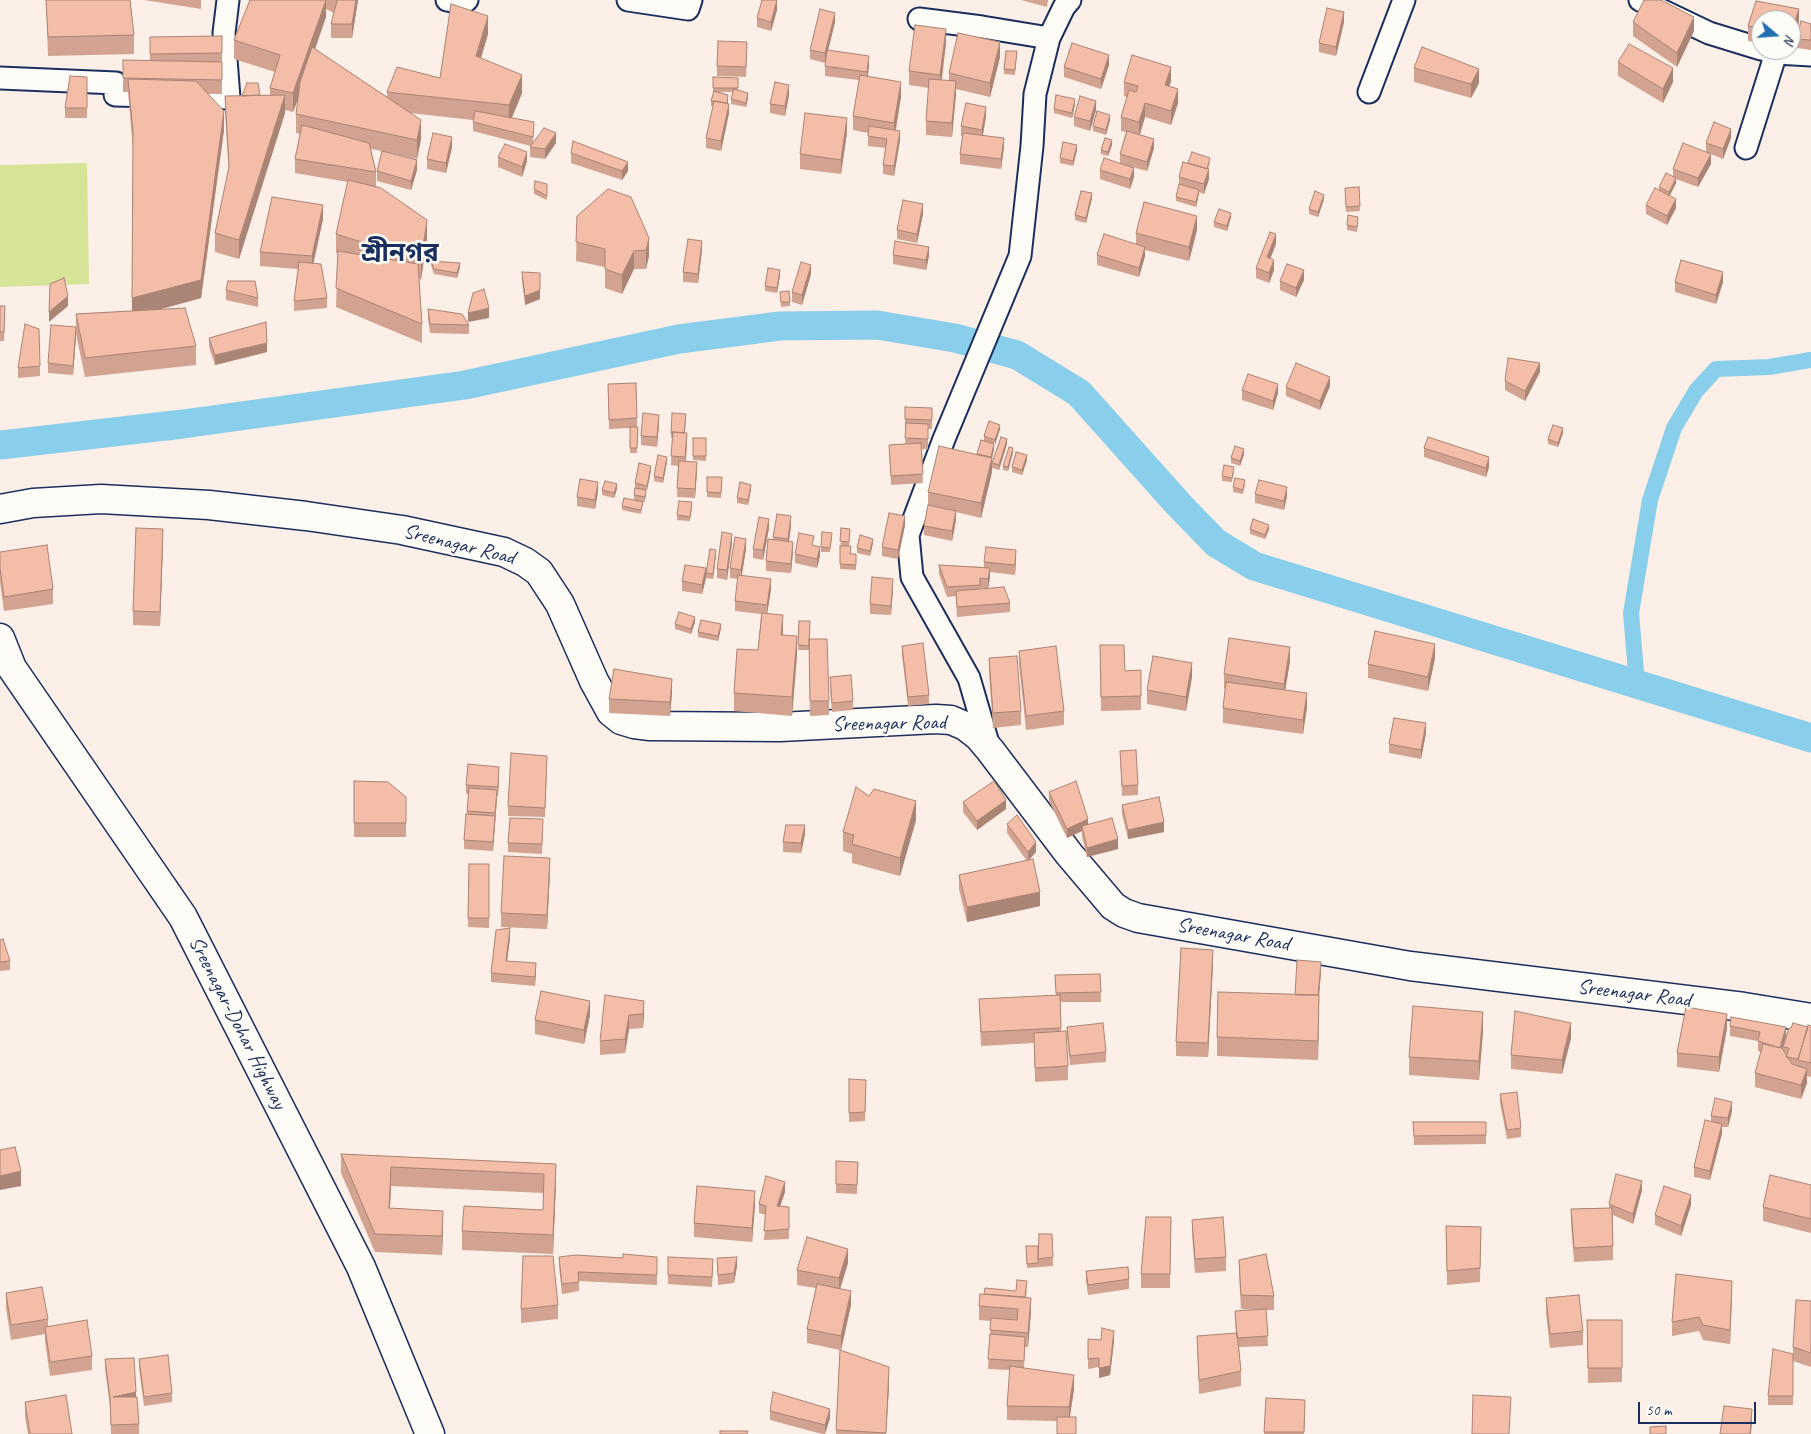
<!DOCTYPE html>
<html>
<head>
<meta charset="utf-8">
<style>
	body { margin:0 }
	#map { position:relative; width:1811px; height:1434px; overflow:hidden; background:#fbefe7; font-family:Caveat,sans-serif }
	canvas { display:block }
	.north { position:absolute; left:1751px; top:10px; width:50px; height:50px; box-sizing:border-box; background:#fdfcf7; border:1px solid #a3aaba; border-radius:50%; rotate:108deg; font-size:14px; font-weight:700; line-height:20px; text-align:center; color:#1b2f5e }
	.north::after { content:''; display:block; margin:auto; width:18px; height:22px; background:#1f6fb2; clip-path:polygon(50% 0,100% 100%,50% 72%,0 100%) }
	.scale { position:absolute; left:1638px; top:1402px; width:118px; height:22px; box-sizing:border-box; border:2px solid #1b2f5e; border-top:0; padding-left:6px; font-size:15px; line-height:18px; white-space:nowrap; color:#1b2f5e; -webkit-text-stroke:4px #fdfcf7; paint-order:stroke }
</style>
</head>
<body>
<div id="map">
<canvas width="1811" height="1434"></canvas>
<div class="north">N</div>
<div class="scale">50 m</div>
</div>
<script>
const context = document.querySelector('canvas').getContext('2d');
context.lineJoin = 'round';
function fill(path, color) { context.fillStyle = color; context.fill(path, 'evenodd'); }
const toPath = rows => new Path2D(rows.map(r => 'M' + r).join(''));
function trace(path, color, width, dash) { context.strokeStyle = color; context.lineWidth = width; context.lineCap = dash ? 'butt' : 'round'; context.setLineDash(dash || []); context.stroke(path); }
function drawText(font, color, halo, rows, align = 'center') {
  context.font = font + ' Caveat,"Noto Sans Bengali",sans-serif'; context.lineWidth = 5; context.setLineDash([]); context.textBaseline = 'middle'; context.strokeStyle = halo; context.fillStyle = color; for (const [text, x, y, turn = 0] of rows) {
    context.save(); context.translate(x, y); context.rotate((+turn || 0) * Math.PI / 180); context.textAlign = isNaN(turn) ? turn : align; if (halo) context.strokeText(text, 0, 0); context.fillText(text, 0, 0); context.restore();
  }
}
fill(toPath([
	[87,163,89,284,0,287,0,165]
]), '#d5e497');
trace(toPath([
	[1637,684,1631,613,1650,500,1674,428,1696,391,1716,369,1769,367,1811,360]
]), '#89ceea', 16);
trace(toPath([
	[0,445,183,424,465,385,679,339,780,326,877,325,955,338,1017,355,1079,393,1179,505,1216,543,1254,566,1811,738]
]), '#89ceea', 29);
const minor = toPath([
	[447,0,462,3,467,0],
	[628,0,688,9,691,0],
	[1640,0,1709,33,1761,49],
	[919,19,982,27,1049,38],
	[1765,50,1776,53,1811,55],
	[0,78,116,83,115,95,229,98,224,33,228,0],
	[1369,92,1404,0],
	[1746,148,1776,53],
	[990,750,969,678,912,577,908,535,944,439,1020,256,1032,146,1035,94,1049,38,1064,7,1070,0]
]);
const major = toPath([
	[0,509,33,503,101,499,209,505,306,516,402,530,504,552,525,562,539,572,560,604,594,681,611,712,621,720,634,724,650,726,780,727,936,719,951,720,965,726,978,736,990,750,1069,854,1113,906,1124,913,1138,918,1410,966,1744,1007,1811,1018],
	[0,638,12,668,183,917,361,1267,430,1434]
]);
trace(minor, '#1b2f5e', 25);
trace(major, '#1b2f5e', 31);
trace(minor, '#fdfcf7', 21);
trace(major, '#fdfcf7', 28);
fill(toPath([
	[46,0,130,0,134,35,134,54,48,56],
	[144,0,201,0,201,9],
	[250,0,358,0,352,38,331,38,331,24,334,13,326,9,326,17,315,49,387,97,387,92,440,78,488,34,481,58,522,93,512,118,534,132,533,143,556,143,545,159,530,157,530,147,531,146,473,131,473,120,410,113,421,139,417,159,390,153,417,170,411,190,377,181,377,171,382,151,371,149,376,172,376,186,427,238,421,280,419,279,422,324,422,343,336,307,338,253,336,253,336,234,348,182,295,173,295,159,300,134,296,133,296,114,298,100,293,112,285,110,285,113,239,259,215,252,215,233,229,171,225,115,225,96,270,95,270,88,275,72,234,59,234,40],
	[1021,0,1048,0,1047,7],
	[1756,1,1799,9,1799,23,1791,47,1791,20,1761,20,1761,43,1748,41,1748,26],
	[777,10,771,31,757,27,757,18],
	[835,22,828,50,869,65,868,77,901,97,896,130,900,140,894,176,883,174,883,165,886,148,868,146,868,133,853,130,853,116,859,80,825,76,825,66,827,54,825,63,810,59,810,50],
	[1344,22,1336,56,1319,52,1319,43],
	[1633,22,1694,31,1677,67,1633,36],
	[1811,24,1811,50,1797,48,1797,39],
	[222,36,222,94,208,94,224,130,201,298,161,309,196,346,196,365,85,377,76,334,73,375,48,373,48,363,76,327,76,314,132,311,133,150,128,92,123,92,123,60,150,61,150,37],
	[946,43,942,80,949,81,949,73,1000,57,990,97,956,89,952,137,926,135,926,121,929,88,909,85,909,71],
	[1017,51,1015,75,1004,74,1004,69],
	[747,52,746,77,717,76,717,66],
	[1618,62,1673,82,1663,103,1618,76],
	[1109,65,1101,89,1064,77,1064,67],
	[1414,68,1479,83,1471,98,1414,82],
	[87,77,87,118,65,118,65,108],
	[713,77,738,78,738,91,748,98,746,107,731,104,731,99,733,92,719,92,728,99,728,103,729,113,721,151,706,148,706,138,713,106,711,106,711,101,714,92,713,92],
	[1171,81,1169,87,1178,103,1171,125,1145,117,1140,135,1154,148,1147,171,1132,167,1134,177,1130,189,1100,179,1100,170,1120,163,1120,154,1126,132,1121,131,1121,117,1127,97,1124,96,1124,82],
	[789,95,785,116,770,113,770,104],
	[1075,104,1072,118,1054,113,1054,109],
	[1096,110,1090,131,1074,126,1074,117],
	[986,116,983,135,1004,147,1001,169,960,164,960,154,963,136,961,136,961,126],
	[1110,120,1106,135,1093,131,1093,126],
	[847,132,841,174,800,169,800,154],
	[1731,138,1723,159,1706,152,1706,143],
	[1112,145,1108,156,1101,154,1101,150],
	[452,147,446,173,427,169,427,159],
	[1077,150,1073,166,1060,163,1060,158],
	[571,153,628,171,622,180,571,163],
	[498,157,527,161,522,177,498,167],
	[1210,162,1208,169,1209,179,1204,194,1199,192,1196,207,1176,201,1176,197,1179,185,1179,177,1188,163],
	[1711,164,1698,187,1676,179,1676,183,1670,195,1676,208,1667,225,1646,214,1646,205,1659,190,1659,187,1673,177,1673,169],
	[547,184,547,200,534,194,534,189],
	[1359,187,1360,211,1346,212,1345,188],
	[608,189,649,256,646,269,634,269,622,294,605,288,605,267,576,261,577,216],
	[1092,198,1086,223,1075,220,1075,215],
	[1324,199,1318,217,1309,214,1309,209],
	[923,214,917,243,897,239,897,230],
	[1231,217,1227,231,1214,227,1214,222],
	[323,219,313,263,327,298,327,308,294,311,294,301,298,269,260,266,260,252],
	[1358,222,1357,232,1347,230,1347,225],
	[1197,230,1189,261,1145,250,1145,256,1139,277,1097,265,1097,255,1136,244,1136,233],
	[1276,244,1270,259,1274,270,1269,283,1256,278,1256,268],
	[702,250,698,283,683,282,683,272],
	[893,255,929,256,926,270,893,264],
	[431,261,460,267,457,278,434,274,431,265],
	[522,272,540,299,525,305,522,282],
	[811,274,802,305,792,302,792,292],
	[780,275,777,293,765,291,765,286],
	[1304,280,1296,297,1280,290,1280,281],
	[1675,282,1723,282,1716,304,1675,292],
	[226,290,258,298,258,307,226,300],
	[780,292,790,302,790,306,781,307],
	[0,306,5,315,4,341,0,341],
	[428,309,469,325,469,334,430,333,428,319],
	[209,338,267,352,215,365,209,347],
	[40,366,40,376,18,378,18,368],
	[1540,372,1525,401,1505,390,1505,381],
	[608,384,637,418,637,427,638,427,637,453,630,453,630,428,609,429],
	[1330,386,1320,410,1286,396,1286,387],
	[1242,390,1278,393,1273,410,1242,400],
	[932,408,932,429,928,429,928,449,921,449,923,483,891,485,889,445,905,444,906,428,905,428,905,419],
	[686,419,685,433,687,443,686,461,697,471,695,498,677,497,678,466,671,465,672,438,671,438,671,433],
	[659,424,657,447,641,445,641,436],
	[1000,429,994,444,994,449,992,458,992,472,981,518,956,512,956,520,952,541,924,535,924,526,928,505,928,492,977,454,984,441,984,436],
	[1563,433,1558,447,1548,444,1548,439],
	[693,438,706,438,706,461,693,460],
	[1007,444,999,470,992,468,992,463],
	[1424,448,1489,467,1486,477,1424,457],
	[1013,453,1008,471,1003,470,1003,466],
	[1244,454,1240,466,1231,463,1231,458],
	[1027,460,1022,475,1012,472,1012,467],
	[667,461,663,483,654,481,654,476],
	[651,470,647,490,635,488,635,483],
	[1234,472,1232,482,1222,481,1222,476],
	[722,477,721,498,707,497,707,492],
	[1245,485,1243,494,1233,492,1233,487],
	[617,489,614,498,602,495,602,490],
	[751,489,748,505,737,503,737,498],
	[598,491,595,509,577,506,577,497],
	[1255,494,1287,496,1284,510,1255,503],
	[634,495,646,495,645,502,643,502,641,514,622,510,622,506,634,500],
	[692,507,690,521,677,520,677,515],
	[905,525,898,559,882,556,882,547],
	[791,526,789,541,793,551,791,573,766,571,766,561,773,540,773,537],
	[769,528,763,560,753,558,753,549],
	[841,528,850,529,849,546,851,554,856,554,856,570,840,569],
	[1250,529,1269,529,1265,539,1250,534],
	[832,538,830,552,821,552,821,547],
	[163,543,160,626,133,625,133,611],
	[732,543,727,580,717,578,717,569],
	[873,543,870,556,857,553,857,548],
	[814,546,820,556,817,568,795,563,795,554],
	[746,549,742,575,771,589,767,614,797,655,792,716,734,711,734,693,758,650,761,614,735,611,735,601,738,579,730,578,730,568],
	[0,552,53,589,53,604,4,611,0,582],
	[716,555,713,579,706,578,706,573],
	[1016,559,1015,575,990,572,990,577,988,589,980,588,980,589,1010,603,1010,612,957,617,956,596,947,597,939,574,939,565,984,567,984,562],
	[706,578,702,594,682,591,682,581],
	[893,588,891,615,870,614,870,604],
	[799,621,810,639,829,701,829,715,810,716,809,650,798,650],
	[695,622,691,634,675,629,675,624],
	[721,628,718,641,698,637,698,632],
	[902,646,929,695,929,704,908,706,902,655],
	[1019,651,1064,711,1064,725,1026,730,1019,665],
	[989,658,1021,711,1021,725,993,728,989,672],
	[1435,658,1428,691,1368,678,1368,664],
	[1100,660,1125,671,1141,670,1141,710,1101,711],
	[1290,661,1285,690,1307,707,1303,734,1223,723,1223,708,1225,689,1224,688,1224,674],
	[830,677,853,701,853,710,832,712,830,687],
	[1192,677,1186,711,1147,704,1147,690],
	[672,693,670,716,609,713,609,699],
	[1426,733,1421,759,1389,753,1389,744],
	[1120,751,1138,785,1138,795,1122,796],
	[547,766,545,817,508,816,508,806],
	[499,776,498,796,497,796,493,851,464,849,464,840,469,794,466,794,466,785],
	[354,781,406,797,406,837,354,837],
	[1049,792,1088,824,1118,849,1087,857,1082,836,1082,831,1067,838,1049,801],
	[869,796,916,820,900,876,852,863,852,854,843,851,843,832],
	[963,802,1006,809,977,830,963,812],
	[1122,805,1164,832,1128,839,1122,814],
	[1007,824,1036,852,1029,860,1040,906,967,922,959,889,959,875,1027,861,1007,833],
	[543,829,542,854,508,852,508,843],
	[805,834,801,853,783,852,783,842],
	[469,864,489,864,489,928,468,927],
	[550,872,547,929,501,927,501,913],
	[510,938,507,961,536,972,535,986,491,982,491,973],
	[0,940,10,961,10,970,0,971],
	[1213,964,1208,1057,1176,1056,1176,1042],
	[1321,971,1319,995,1319,1014,1318,1060,1217,1056,1217,1037,1295,995],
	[1100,974,1101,1002,1060,1002,1061,1032,1068,1066,1068,1080,1035,1082,1034,1043,981,1046,979,999,1056,995,1055,975],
	[644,1001,644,1015,643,1028,629,1029,625,1053,600,1055,600,1041],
	[590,1015,584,1044,535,1034,535,1020],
	[1730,1026,1786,1036,1782,1049,1783,1051,1783,1047,1791,1028,1808,1027,1811,1026,1811,1077,1807,1076,1807,1083,1801,1099,1755,1087,1755,1073,1761,1052,1758,1051,1758,1041,1730,1036],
	[1067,1027,1106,1052,1106,1062,1070,1065,1067,1036],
	[1727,1028,1719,1072,1677,1067,1677,1053],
	[1483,1031,1479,1080,1409,1075,1409,1057],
	[1571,1038,1562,1074,1511,1069,1511,1055],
	[849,1079,866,1089,865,1121,849,1122],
	[1500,1094,1521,1128,1521,1137,1507,1139,1500,1103],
	[1732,1111,1728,1127,1722,1127,1722,1133,1710,1180,1694,1177,1694,1167,1711,1121,1711,1116],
	[1413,1122,1486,1122,1486,1144,1414,1145],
	[341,1154,556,1164,556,1182,553,1254,462,1250,462,1231,543,1210,544,1193,391,1186,390,1208,443,1229,442,1255,375,1252,341,1173],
	[858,1162,857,1194,836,1193,836,1184],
	[1811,1185,1811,1233,1763,1221,1763,1207],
	[1642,1190,1633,1224,1613,1215,1613,1260,1574,1262,1571,1223,1571,1209,1609,1208,1609,1204],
	[785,1192,780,1206,789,1207,789,1239,764,1240,766,1215,759,1213,759,1204],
	[755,1205,752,1242,694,1237,694,1223],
	[1691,1205,1681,1236,1655,1225,1655,1215],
	[1171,1217,1170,1288,1141,1288,1141,1274],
	[1192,1220,1226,1257,1226,1271,1195,1273,1192,1234],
	[1446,1226,1481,1227,1480,1282,1447,1285],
	[1026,1246,1038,1259,1053,1257,1053,1266,1027,1268],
	[559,1257,623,1258,657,1257,657,1285,579,1281,579,1291,562,1294,559,1266],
	[717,1258,737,1266,734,1283,718,1285],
	[1239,1260,1274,1296,1274,1310,1266,1310,1268,1346,1239,1347,1241,1371,1241,1386,1199,1394,1197,1336,1236,1333,1235,1311,1259,1310,1241,1309,1239,1274],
	[848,1263,840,1289,851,1305,841,1350,889,1386,886,1434,836,1434,840,1350,807,1343,807,1329,816,1288,797,1285,797,1270],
	[713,1269,712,1287,668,1284,668,1275],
	[1086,1271,1129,1279,1129,1289,1088,1295,1086,1281],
	[1027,1290,1026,1297,1031,1312,1028,1347,1025,1347,1024,1368,1074,1389,1070,1417,1057,1421,1007,1420,1007,1406,1010,1370,988,1369,991,1321,979,1320,979,1306,1016,1291],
	[6,1293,48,1319,48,1326,92,1356,92,1370,50,1376,45,1341,45,1334,11,1340,6,1308],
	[1732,1295,1730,1344,1703,1340,1699,1331,1672,1336,1672,1322],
	[1546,1298,1583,1331,1583,1345,1550,1348,1546,1313],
	[1811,1301,1811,1367,1793,1361,1793,1405,1768,1405,1768,1396,1793,1354,1793,1347],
	[558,1305,558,1319,521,1323,521,1309],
	[1587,1320,1622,1368,1622,1382,1588,1383],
	[1088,1339,1114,1341,1110,1375,1099,1378,1099,1367,1088,1369],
	[105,1359,136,1397,139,1424,139,1434,111,1434,110,1407,105,1369],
	[139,1359,172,1393,172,1402,144,1406,139,1368],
	[1266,1398,1305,1414,1304,1434,1264,1434],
	[25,1402,72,1434,28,1434,25,1416],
	[770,1411,830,1418,825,1434,822,1434,770,1420]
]), '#d1a390');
fill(toPath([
	[326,0,326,17,293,112,293,93],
	[356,0,358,0,352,38,352,24],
	[777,0,777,10,771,31,771,22],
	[1799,9,1799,23,1791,47,1791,33],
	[1344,12,1344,22,1336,56,1336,47],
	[835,13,835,22,825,63,825,53],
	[488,16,488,34,476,75,476,56],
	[1694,17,1694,31,1677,67,1677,53],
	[946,29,946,43,940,89,940,75],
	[1000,42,1000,57,990,97,990,83],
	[1109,55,1109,65,1101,89,1101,79],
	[869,56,869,65,867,81,867,72],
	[1171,67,1171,81,1165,99,1165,85],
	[1673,68,1673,82,1663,103,1663,89],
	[1479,69,1479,83,1471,98,1471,84],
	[522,75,522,93,509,124,509,105],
	[956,81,956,95,952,137,952,123],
	[901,82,901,97,894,137,894,123],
	[789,85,789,95,785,116,785,106],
	[1178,89,1178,103,1171,125,1171,111],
	[748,93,748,98,746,107,746,103],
	[285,95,285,113,239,259,239,240],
	[1075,99,1075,104,1072,118,1072,113],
	[1096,101,1096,110,1090,131,1090,121],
	[1145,103,1145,117,1139,136,1139,122],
	[729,104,729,113,721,151,721,141],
	[986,107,986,116,982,140,982,130],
	[224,111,224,130,201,298,132,317,132,298],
	[1110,115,1110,120,1106,135,1106,130],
	[847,118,847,132,841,174,841,160],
	[421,120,421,139,417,159,417,140],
	[1731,129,1731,138,1723,159,1723,149],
	[900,131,900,140,894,176,894,166],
	[556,133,556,143,545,159,545,149],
	[452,137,452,147,446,173,446,163],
	[1004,138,1004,147,1001,169,1001,159],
	[1154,139,1154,148,1147,171,1147,162],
	[1112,140,1112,145,1108,156,1108,152],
	[1077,145,1077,150,1073,166,1073,161],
	[527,152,527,161,522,177,522,167],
	[1711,154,1711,164,1698,187,1698,178],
	[417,160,417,170,411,190,411,181],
	[628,162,628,171,622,180,622,171],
	[1134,168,1134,177,1130,189,1130,179],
	[1209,169,1209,179,1204,194,1204,184],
	[1676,178,1676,183,1669,197,1669,192],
	[1199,190,1199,194,1196,207,1196,202],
	[1092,193,1092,198,1086,223,1086,218],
	[1324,195,1324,199,1318,217,1318,212],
	[1676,199,1676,208,1667,225,1667,216],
	[923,204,923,214,917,243,917,234],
	[323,205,323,219,312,270,312,256],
	[1231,213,1231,217,1227,231,1227,226],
	[1197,216,1197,230,1189,261,1189,247],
	[427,220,427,238,421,280,421,261],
	[1276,234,1276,244,1267,267,1267,257],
	[649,238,649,256,646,269,646,250],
	[702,241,702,250,698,283,698,274],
	[929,247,929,256,926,270,926,260],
	[1145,247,1145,256,1139,277,1139,268],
	[634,251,634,269,622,294,622,275],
	[1274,260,1274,270,1269,283,1269,273],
	[460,263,460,267,457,278,457,273],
	[811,265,811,274,802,305,802,295],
	[780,270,780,275,777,293,777,288],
	[1304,270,1304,280,1296,297,1296,288],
	[1723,272,1723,282,1716,304,1716,295],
	[540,290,540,299,525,305,525,296],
	[68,296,68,306,49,322,49,312],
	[489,308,489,318,468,322,468,313],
	[76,327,76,337,73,375,73,366],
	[267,343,267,352,215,365,215,355],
	[1540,363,1540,372,1525,401,1525,391],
	[1330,377,1330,386,1320,410,1320,401],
	[1278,384,1278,393,1273,410,1273,401],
	[659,415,659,424,657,447,657,437],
	[1000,425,1000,429,995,445,995,440],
	[1563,428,1563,433,1558,447,1558,443],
	[687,433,687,443,685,466,685,457],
	[1007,439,1007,444,999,470,999,465],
	[994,444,994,449,992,458,992,472,981,518,981,503,989,462],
	[1013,448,1013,453,1008,471,1008,467],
	[1244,449,1244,454,1240,466,1240,461],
	[1027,455,1027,460,1022,475,1022,470],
	[667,457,667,461,663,483,663,478],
	[1489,457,1489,467,1486,477,1486,468],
	[697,462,697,471,695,498,695,489],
	[651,466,651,470,647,490,647,486],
	[598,482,598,491,595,509,595,500],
	[617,484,617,489,614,498,614,493],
	[751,485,751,489,748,505,748,500],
	[1287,487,1287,496,1284,510,1284,501],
	[956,511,956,520,952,541,952,531],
	[791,516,791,526,788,548,788,539],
	[905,516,905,525,898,559,898,550],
	[769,519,769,528,763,560,763,550],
	[1269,525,1269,529,1265,539,1265,535],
	[163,529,163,543,160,626,160,612],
	[732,534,732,543,727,580,727,570],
	[746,539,746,549,741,579,741,570],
	[873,539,873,543,870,556,870,551],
	[793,542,793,551,791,573,791,564],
	[820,547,820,556,817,568,817,559],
	[716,550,716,555,713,579,713,574],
	[1016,550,1016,559,1015,575,1015,565],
	[706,568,706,578,702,594,702,585],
	[990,568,990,577,988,589,988,579],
	[771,579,771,589,767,615,767,605],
	[893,579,893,588,891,615,891,606],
	[783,615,783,633,781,653,781,635],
	[695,617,695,622,691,634,691,629],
	[721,624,721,628,718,641,718,636],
	[797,636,797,655,792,716,792,697],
	[1435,644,1435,658,1428,691,1428,677],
	[1290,647,1290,661,1284,698,1284,684],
	[1192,663,1192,677,1186,711,1186,697],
	[672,679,672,693,670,716,670,702],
	[1307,693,1307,707,1303,734,1303,720],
	[1426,723,1426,733,1421,759,1421,750],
	[499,767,499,776,498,796,498,787],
	[497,790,497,799,493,851,493,842],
	[1006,800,1006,809,977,830,977,821],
	[916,801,916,820,900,876,900,858],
	[1088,819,1088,828,1082,826,1082,831,1067,838,1067,829],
	[1164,822,1164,832,1128,839,1128,830],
	[805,825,805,834,801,853,801,843],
	[1118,839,1118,849,1087,857,1087,848],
	[1036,842,1036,852,1028,861,1028,852],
	[550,858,550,872,547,929,547,915],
	[1040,892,1040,906,967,922,967,907],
	[510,928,510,938,506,970,506,961],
	[1213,950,1213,964,1208,1057,1208,1043],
	[1321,962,1321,971,1318,1010,1318,1001],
	[536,963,536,972,535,986,535,977],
	[1319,995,1319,1014,1318,1060,1318,1041],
	[590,1001,590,1015,584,1044,584,1030],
	[644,1001,644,1015,643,1028,643,1014],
	[1483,1012,1483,1031,1479,1080,1479,1061],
	[1727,1014,1727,1028,1719,1072,1719,1057],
	[629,1015,629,1029,625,1053,625,1039],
	[1571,1023,1571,1038,1562,1074,1562,1060],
	[1786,1027,1786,1036,1780,1057,1780,1048],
	[1807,1069,1807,1083,1801,1099,1801,1085],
	[1732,1102,1732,1111,1728,1127,1728,1118],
	[1722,1124,1722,1133,1710,1180,1710,1171],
	[556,1164,556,1182,553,1254,553,1235],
	[391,1167,391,1186,389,1227,389,1208],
	[21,1171,21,1186,0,1190,0,1176],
	[1642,1181,1642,1190,1633,1224,1633,1214],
	[785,1182,785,1192,777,1216,777,1206],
	[755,1191,755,1205,752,1242,752,1228],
	[1691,1195,1691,1205,1681,1236,1681,1226],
	[443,1211,443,1229,442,1255,442,1236],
	[848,1249,848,1263,839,1292,839,1278],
	[737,1257,737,1266,734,1283,734,1273],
	[1732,1281,1732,1295,1730,1344,1730,1330],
	[851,1291,851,1305,841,1350,841,1336],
	[1031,1298,1031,1312,1028,1347,1028,1333],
	[1114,1331,1114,1341,1110,1375,1099,1378,1099,1368],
	[889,1367,889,1386,886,1434],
	[1074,1375,1074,1389,1069,1421,1069,1407],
	[136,1392,136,1402,113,1397],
	[830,1409,830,1418,825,1434,825,1425],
	[1752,1409,1752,1423,1751,1434,1750,1434]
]), '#aa8475');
const building = toPath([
	[46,0,130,0,134,35,48,37,46,0],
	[250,0,326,0,293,93,270,88,280,55,234,40,250,0],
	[336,0,356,0,352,24,331,24,337,1,336,0],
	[762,0,777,0,771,22,757,18,762,0],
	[1644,0,1661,0,1694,17,1677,53,1633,22,1644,0],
	[1756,1,1799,9,1791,33,1791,20,1761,20,1761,28,1748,26,1756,1],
	[451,4,488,16,476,56,522,75,509,105,387,92,397,67,440,78,451,4],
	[1327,8,1344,12,1336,47,1319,43,1327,8],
	[820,9,835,13,825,53,810,50,820,9],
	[1801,21,1811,24,1811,40,1797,39,1801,21],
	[915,25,946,29,940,75,909,71,915,25],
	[958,33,1000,42,990,83,949,73,958,33],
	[222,36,222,53,150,54,150,37,222,36],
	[718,41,747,42,746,67,717,66,718,41],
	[1072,43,1109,55,1101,79,1064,67,1072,43],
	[1629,44,1673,68,1663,89,1618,62,1629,44],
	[312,47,421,120,417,140,296,114,300,82,312,47],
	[1422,47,1479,69,1471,84,1414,68,1422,47],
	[827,50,869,56,867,72,825,66,827,50],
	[1006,51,1017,51,1015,70,1004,69,1006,51],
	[1132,55,1171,67,1165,85,1178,89,1171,111,1145,103,1139,122,1121,117,1129,90,1136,92,1138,86,1124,82,1132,55],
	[123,60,222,62,222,80,123,78,123,60],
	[860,75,901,82,894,123,853,116,860,75],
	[70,76,87,77,87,108,65,108,70,76],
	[713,77,738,78,738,88,713,88,713,77],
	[128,79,196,81,224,111,201,280,132,298,133,132,128,79],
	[929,79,956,81,952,123,926,121,929,79],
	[775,82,789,85,785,106,770,104,775,82],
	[247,83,258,83,260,95,242,96,247,83],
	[734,89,748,93,746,103,731,99,734,89],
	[714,91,728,95,727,103,714,101,714,102,711,101,714,91],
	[285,95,239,240,215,233,229,167,225,96,285,95],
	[1056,95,1075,99,1072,113,1054,109,1056,95],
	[1080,96,1096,101,1090,121,1074,117,1080,96],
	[714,101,729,104,721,141,706,138,714,101],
	[966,103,986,107,982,130,961,126,966,103],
	[475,111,534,122,533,137,473,122,475,111],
	[1097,111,1110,115,1106,130,1093,126,1097,111],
	[805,113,847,118,841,160,800,154,805,113],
	[1714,122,1731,129,1723,149,1706,143,1714,122],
	[302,125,369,143,376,172,295,159,302,125],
	[869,126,900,131,894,166,883,165,887,139,868,136,869,126],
	[544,128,556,133,545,149,530,147,544,128],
	[1127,131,1154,139,1147,162,1120,154,1127,131],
	[433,133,452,137,446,163,427,159,433,133],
	[963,133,1004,138,1001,159,960,154,963,133],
	[1105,138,1112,140,1108,152,1101,150,1105,138],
	[573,141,628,162,622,171,571,153,573,141],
	[1063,142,1077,145,1073,161,1060,158,1063,142],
	[1683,143,1711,154,1698,178,1673,169,1683,143],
	[505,144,527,152,522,167,498,157,505,144],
	[382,151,417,160,411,181,377,171,382,151],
	[1192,152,1210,158,1207,169,1188,163,1192,152],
	[1104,158,1134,168,1130,179,1100,170,1104,158],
	[1183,162,1209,169,1204,184,1179,177,1183,162],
	[1666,173,1676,178,1669,192,1659,187,1666,173],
	[348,180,381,188,427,220,421,261,336,234,348,180],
	[535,181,547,184,547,196,534,189,535,181],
	[1179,184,1199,190,1196,202,1176,197,1179,184],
	[1359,187,1360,206,1346,207,1345,188,1359,187],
	[1655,188,1676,199,1667,216,1646,205,1655,188],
	[608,189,631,197,649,238,646,250,634,251,622,275,605,269,605,249,576,242,577,216,608,189],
	[1081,191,1092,193,1086,218,1075,215,1081,191],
	[1315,191,1324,195,1318,212,1309,209,1315,191],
	[272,197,323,205,312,256,260,252,272,197],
	[903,200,923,204,917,234,897,230,903,200],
	[1144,202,1197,216,1189,247,1136,233,1144,202],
	[1219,209,1231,213,1227,226,1214,222,1219,209],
	[1348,215,1358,217,1357,227,1347,225,1348,215],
	[1270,232,1276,234,1267,257,1274,260,1269,273,1256,268,1270,232],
	[1104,234,1145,247,1139,268,1097,255,1104,234],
	[688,239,702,241,698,274,683,272,688,239],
	[895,241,929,247,926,260,893,255,895,241],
	[338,251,418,264,422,324,336,288,338,251],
	[1681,260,1723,272,1716,295,1675,282,1681,260],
	[431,261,460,263,457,273,434,269,431,261],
	[299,262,321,264,327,298,294,301,299,262],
	[801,262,811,265,802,295,792,292,801,262],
	[1287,264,1304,270,1296,288,1280,281,1287,264],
	[768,268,780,270,777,288,765,286,768,268],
	[522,272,540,273,540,290,525,296,522,272],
	[64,278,68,296,49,312,50,284,64,278],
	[228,281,255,281,258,298,226,290,228,281],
	[484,289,489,308,468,313,473,293,484,289],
	[789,291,790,302,781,302,780,292,789,291],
	[0,306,5,306,4,332,0,332,0,306],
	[185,308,196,346,85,358,76,314,185,308],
	[428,309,462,314,469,325,430,324,428,309],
	[266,322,267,343,215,355,209,338,266,322],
	[25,324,39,329,40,366,18,368,25,324],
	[51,325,76,327,73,366,48,363,51,325],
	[1508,358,1540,363,1525,391,1505,381,1508,358],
	[1296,363,1330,377,1320,401,1286,387,1296,363],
	[1248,374,1278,384,1273,401,1242,390,1248,374],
	[636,383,637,418,609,420,608,384,636,383],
	[905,407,932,408,932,420,905,419,905,407],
	[643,413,659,415,657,437,641,436,643,413],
	[672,413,686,414,684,433,673,432,673,433,671,433,672,413],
	[989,421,1000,425,995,440,984,436,989,421],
	[906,423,928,424,928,439,905,438,906,423],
	[1553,425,1563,428,1558,443,1548,439,1553,425],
	[630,427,638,427,637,448,630,448,630,427],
	[673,432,687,433,685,457,671,456,673,432],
	[1001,437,1007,439,999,465,992,463,1001,437],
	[1428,437,1489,457,1486,468,1424,448,1428,437],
	[693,438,706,438,706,456,693,456,693,438],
	[981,440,994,444,991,457,977,454,981,440],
	[921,443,923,474,891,476,889,445,921,443],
	[939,446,992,458,981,503,928,492,939,446],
	[1235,446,1244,449,1240,461,1231,458,1235,446],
	[1009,447,1013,448,1008,467,1003,466,1009,447],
	[1016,452,1027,455,1022,470,1012,467,1016,452],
	[658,455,667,457,663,478,654,476,658,455],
	[679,461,697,462,695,489,677,488,679,461],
	[639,463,651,466,647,486,635,483,639,463],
	[1224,465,1234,467,1232,478,1222,476,1224,465],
	[707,477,722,477,721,493,707,492,707,477],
	[1235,478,1245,480,1243,490,1233,487,1235,478],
	[580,479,598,482,595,500,577,497,580,479],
	[1259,480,1287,487,1284,501,1255,494,1259,480],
	[605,481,617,484,614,493,602,490,605,481],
	[740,482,751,485,748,500,737,498,740,482],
	[635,488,646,490,645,497,634,495,635,488],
	[624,498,643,502,641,510,622,506,624,498],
	[679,501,692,502,690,517,677,515,679,501],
	[928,505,956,511,952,531,924,526,928,505],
	[889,513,905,516,898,550,882,547,889,513],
	[777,514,791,516,788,539,773,537,777,514],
	[759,517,769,519,763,550,753,549,759,517],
	[1253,519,1269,525,1265,535,1250,529,1253,519],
	[136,528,163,529,160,612,133,611,136,528],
	[841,528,850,529,849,542,840,541,841,528],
	[722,532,732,534,727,570,717,569,722,532],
	[822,532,832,533,830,548,821,547,822,532],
	[799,533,814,536,812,545,820,547,817,559,795,554,799,533],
	[860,535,873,539,870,551,857,548,860,535],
	[735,537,746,539,741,570,730,568,735,537],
	[768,539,793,542,791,564,766,561,768,539],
	[47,545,53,589,4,597,0,568,0,552,47,545],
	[840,546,851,546,850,554,856,554,856,565,840,564,840,546],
	[986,547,1016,550,1015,565,984,562,986,547],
	[710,549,716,550,713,574,706,573,710,549],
	[685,565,706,568,702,585,682,581,685,565],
	[939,565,990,568,988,579,980,578,980,585,947,587,939,565],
	[738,575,771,579,767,605,735,601,738,575],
	[872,577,893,579,891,606,870,604,872,577],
	[1004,587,1010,603,957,607,956,591,1004,587],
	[679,612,695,617,691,629,675,624,679,612],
	[762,613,783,615,781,635,797,636,792,697,734,693,737,649,758,650,762,613],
	[701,620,721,624,718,636,698,632,701,620],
	[799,621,810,621,809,646,798,645,799,621],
	[1375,631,1435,644,1428,677,1368,664,1375,631],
	[1229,638,1290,647,1284,684,1224,674,1229,638],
	[809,639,827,639,829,701,810,701,809,639],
	[923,643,929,695,908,697,902,646,923,643],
	[1100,645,1124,645,1125,671,1141,670,1141,696,1101,697,1100,645],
	[1056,646,1064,711,1026,716,1019,651,1056,646],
	[1017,656,1021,711,993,713,989,658,1017,656],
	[1153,656,1192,663,1186,697,1147,690,1153,656],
	[614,669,672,679,670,702,609,699,614,669],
	[851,675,853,701,832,703,830,677,851,675],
	[1226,682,1307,693,1303,720,1223,708,1226,682],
	[1394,718,1426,723,1421,750,1389,744,1394,718],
	[1136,750,1138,785,1122,786,1120,751,1136,750],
	[511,753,547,756,545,808,508,806,511,753],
	[468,764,499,767,498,787,466,785,468,764],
	[354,781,388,782,406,797,406,823,354,823,354,781],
	[994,781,1006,800,977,821,963,802,994,781],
	[1076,781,1088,819,1067,829,1049,792,1076,781],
	[856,787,869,796,874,789,916,801,900,858,852,844,854,835,843,832,856,787],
	[469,788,497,790,495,813,467,811,469,788],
	[1159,797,1164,822,1128,830,1122,805,1159,797],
	[466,814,495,816,493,842,464,840,466,814],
	[1017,815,1036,842,1028,852,1007,824,1017,815],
	[510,818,543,819,542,844,508,843,510,818],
	[1112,818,1118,839,1087,848,1082,826,1112,818],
	[786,825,805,825,801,843,783,842,786,825],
	[504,856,550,858,547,915,501,913,504,856],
	[1033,859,1040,892,967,907,959,875,1033,859],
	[469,864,489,864,489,918,468,918,469,864],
	[510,928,506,961,536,963,535,977,491,973,496,930,510,928],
	[3,939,10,961,0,962,0,940,3,939],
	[1181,948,1213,950,1208,1043,1176,1042,1181,948],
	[1297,960,1321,962,1318,995,1295,995,1297,960],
	[1100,974,1101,992,1056,993,1055,975,1100,974],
	[541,991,590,1001,584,1030,535,1020,541,991],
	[1218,992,1319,995,1318,1041,1217,1037,1218,992],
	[605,995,644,1001,643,1014,629,1015,625,1039,600,1041,605,995],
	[1060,995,1061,1028,981,1032,979,999,1060,995],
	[1413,1006,1483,1012,1479,1061,1409,1057,1413,1006],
	[1686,1007,1727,1014,1719,1057,1677,1053,1686,1007],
	[1515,1011,1571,1023,1562,1060,1511,1055,1515,1011],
	[1731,1017,1786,1027,1780,1048,1758,1041,1760,1032,1730,1026,1731,1017],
	[1103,1023,1106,1052,1070,1056,1067,1027,1103,1023],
	[1793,1023,1808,1027,1798,1059,1786,1057,1789,1048,1783,1047,1789,1028,1791,1028,1793,1023],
	[1808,1025,1811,1026,1811,1063,1798,1060,1808,1025],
	[1066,1031,1068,1066,1035,1068,1034,1033,1066,1031],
	[1763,1044,1782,1048,1792,1064,1807,1069,1801,1085,1755,1073,1763,1044],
	[849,1079,866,1080,865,1112,849,1113,849,1079],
	[1517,1092,1521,1128,1507,1130,1500,1094,1517,1092],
	[1715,1098,1732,1102,1728,1118,1711,1116,1715,1098],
	[1705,1120,1722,1124,1710,1171,1694,1167,1705,1120],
	[1413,1122,1486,1122,1486,1135,1414,1136,1413,1122],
	[15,1147,21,1171,0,1176,0,1150,15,1147],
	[341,1154,556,1164,553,1235,462,1231,464,1206,543,1210,544,1174,391,1167,389,1208,443,1211,442,1236,375,1234,341,1154],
	[836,1161,858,1162,857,1185,836,1184,836,1161],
	[1616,1174,1642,1181,1633,1214,1609,1204,1616,1174],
	[1770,1175,1811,1185,1811,1219,1763,1207,1770,1175],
	[766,1176,785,1182,777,1206,789,1207,789,1229,764,1231,766,1206,759,1204,766,1176],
	[697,1186,755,1191,752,1228,694,1223,697,1186],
	[1664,1186,1691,1195,1681,1226,1655,1215,1664,1186],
	[1612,1208,1613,1246,1574,1248,1571,1209,1612,1208],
	[1146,1217,1171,1217,1170,1274,1141,1274,1146,1217],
	[1223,1217,1226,1257,1195,1259,1192,1220,1223,1217],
	[1446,1226,1481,1227,1480,1268,1447,1271,1446,1226],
	[1039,1234,1052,1234,1053,1257,1038,1259,1039,1234],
	[807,1237,848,1249,839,1278,797,1270,807,1237],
	[1026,1246,1038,1246,1038,1263,1027,1264,1026,1246],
	[623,1254,657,1257,657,1275,578,1272,579,1282,562,1284,559,1257,576,1255,623,1258,623,1254],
	[1266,1254,1274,1296,1241,1295,1239,1260,1266,1254],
	[523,1256,553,1256,558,1305,521,1309,523,1256],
	[668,1257,713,1259,712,1277,668,1275,668,1257],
	[737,1257,734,1273,718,1275,717,1258,737,1257],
	[1128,1267,1129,1279,1088,1285,1086,1271,1128,1267],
	[1676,1274,1732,1281,1730,1330,1703,1325,1699,1317,1672,1322,1676,1274],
	[1017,1280,1027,1281,1025,1297,984,1294,985,1288,1016,1291,1017,1280],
	[817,1284,851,1291,841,1336,807,1329,817,1284],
	[42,1287,48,1319,11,1325,6,1293,42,1287],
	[980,1294,1031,1298,1028,1333,990,1330,991,1318,1017,1320,1018,1309,979,1306,980,1294],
	[1579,1295,1583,1331,1550,1334,1546,1298,1579,1295],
	[1796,1300,1811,1301,1811,1353,1793,1347,1796,1300],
	[1266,1309,1268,1336,1237,1338,1235,1311,1266,1309],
	[87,1320,92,1356,50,1362,45,1327,87,1320],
	[1587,1320,1622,1320,1622,1368,1588,1368,1587,1320],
	[1102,1328,1114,1331,1110,1366,1099,1368,1099,1358,1088,1359,1088,1339,1101,1340,1102,1328],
	[1237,1333,1241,1371,1199,1380,1197,1336,1237,1333],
	[990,1334,1025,1337,1024,1361,988,1359,990,1334],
	[1773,1349,1793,1354,1793,1396,1768,1396,1773,1349],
	[840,1350,889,1367,886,1433,836,1430,840,1350],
	[168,1355,172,1393,144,1397,139,1359,168,1355],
	[134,1358,136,1392,113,1397,137,1397,139,1424,111,1425,110,1398,105,1359,134,1358],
	[1010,1366,1074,1375,1069,1407,1007,1406,1010,1366],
	[773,1392,830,1409,825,1425,770,1411,773,1392],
	[66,1395,72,1434,30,1434,25,1402,66,1395],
	[1473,1395,1511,1397,1509,1434,1472,1434,1473,1395],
	[1266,1398,1305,1400,1304,1432,1264,1432,1266,1398],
	[1724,1406,1752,1409,1750,1434,1720,1434,1724,1406],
	[1057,1417,1076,1417,1076,1434,1057,1434,1057,1417],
	[1666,1426,1666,1434,1650,1434,1650,1427,1666,1426],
	[720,1431,748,1431,747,1434,720,1434,720,1431]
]);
fill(building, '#f3bda7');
trace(building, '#aa8475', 1);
drawText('21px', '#1b2f5e', '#fdfcf7', [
	["Sreenagar Road",459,545,14],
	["Sreenagar Road",889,724,-1],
	["Sreenagar Road",1233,935,10],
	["Sreenagar Road",1634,994,7],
	["Sreenagar-Dohar Highway",237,1023,63]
]);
drawText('bold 26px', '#1b2f5e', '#fdfcf7', [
	["শ্রীনগর",400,254]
]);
</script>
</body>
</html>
